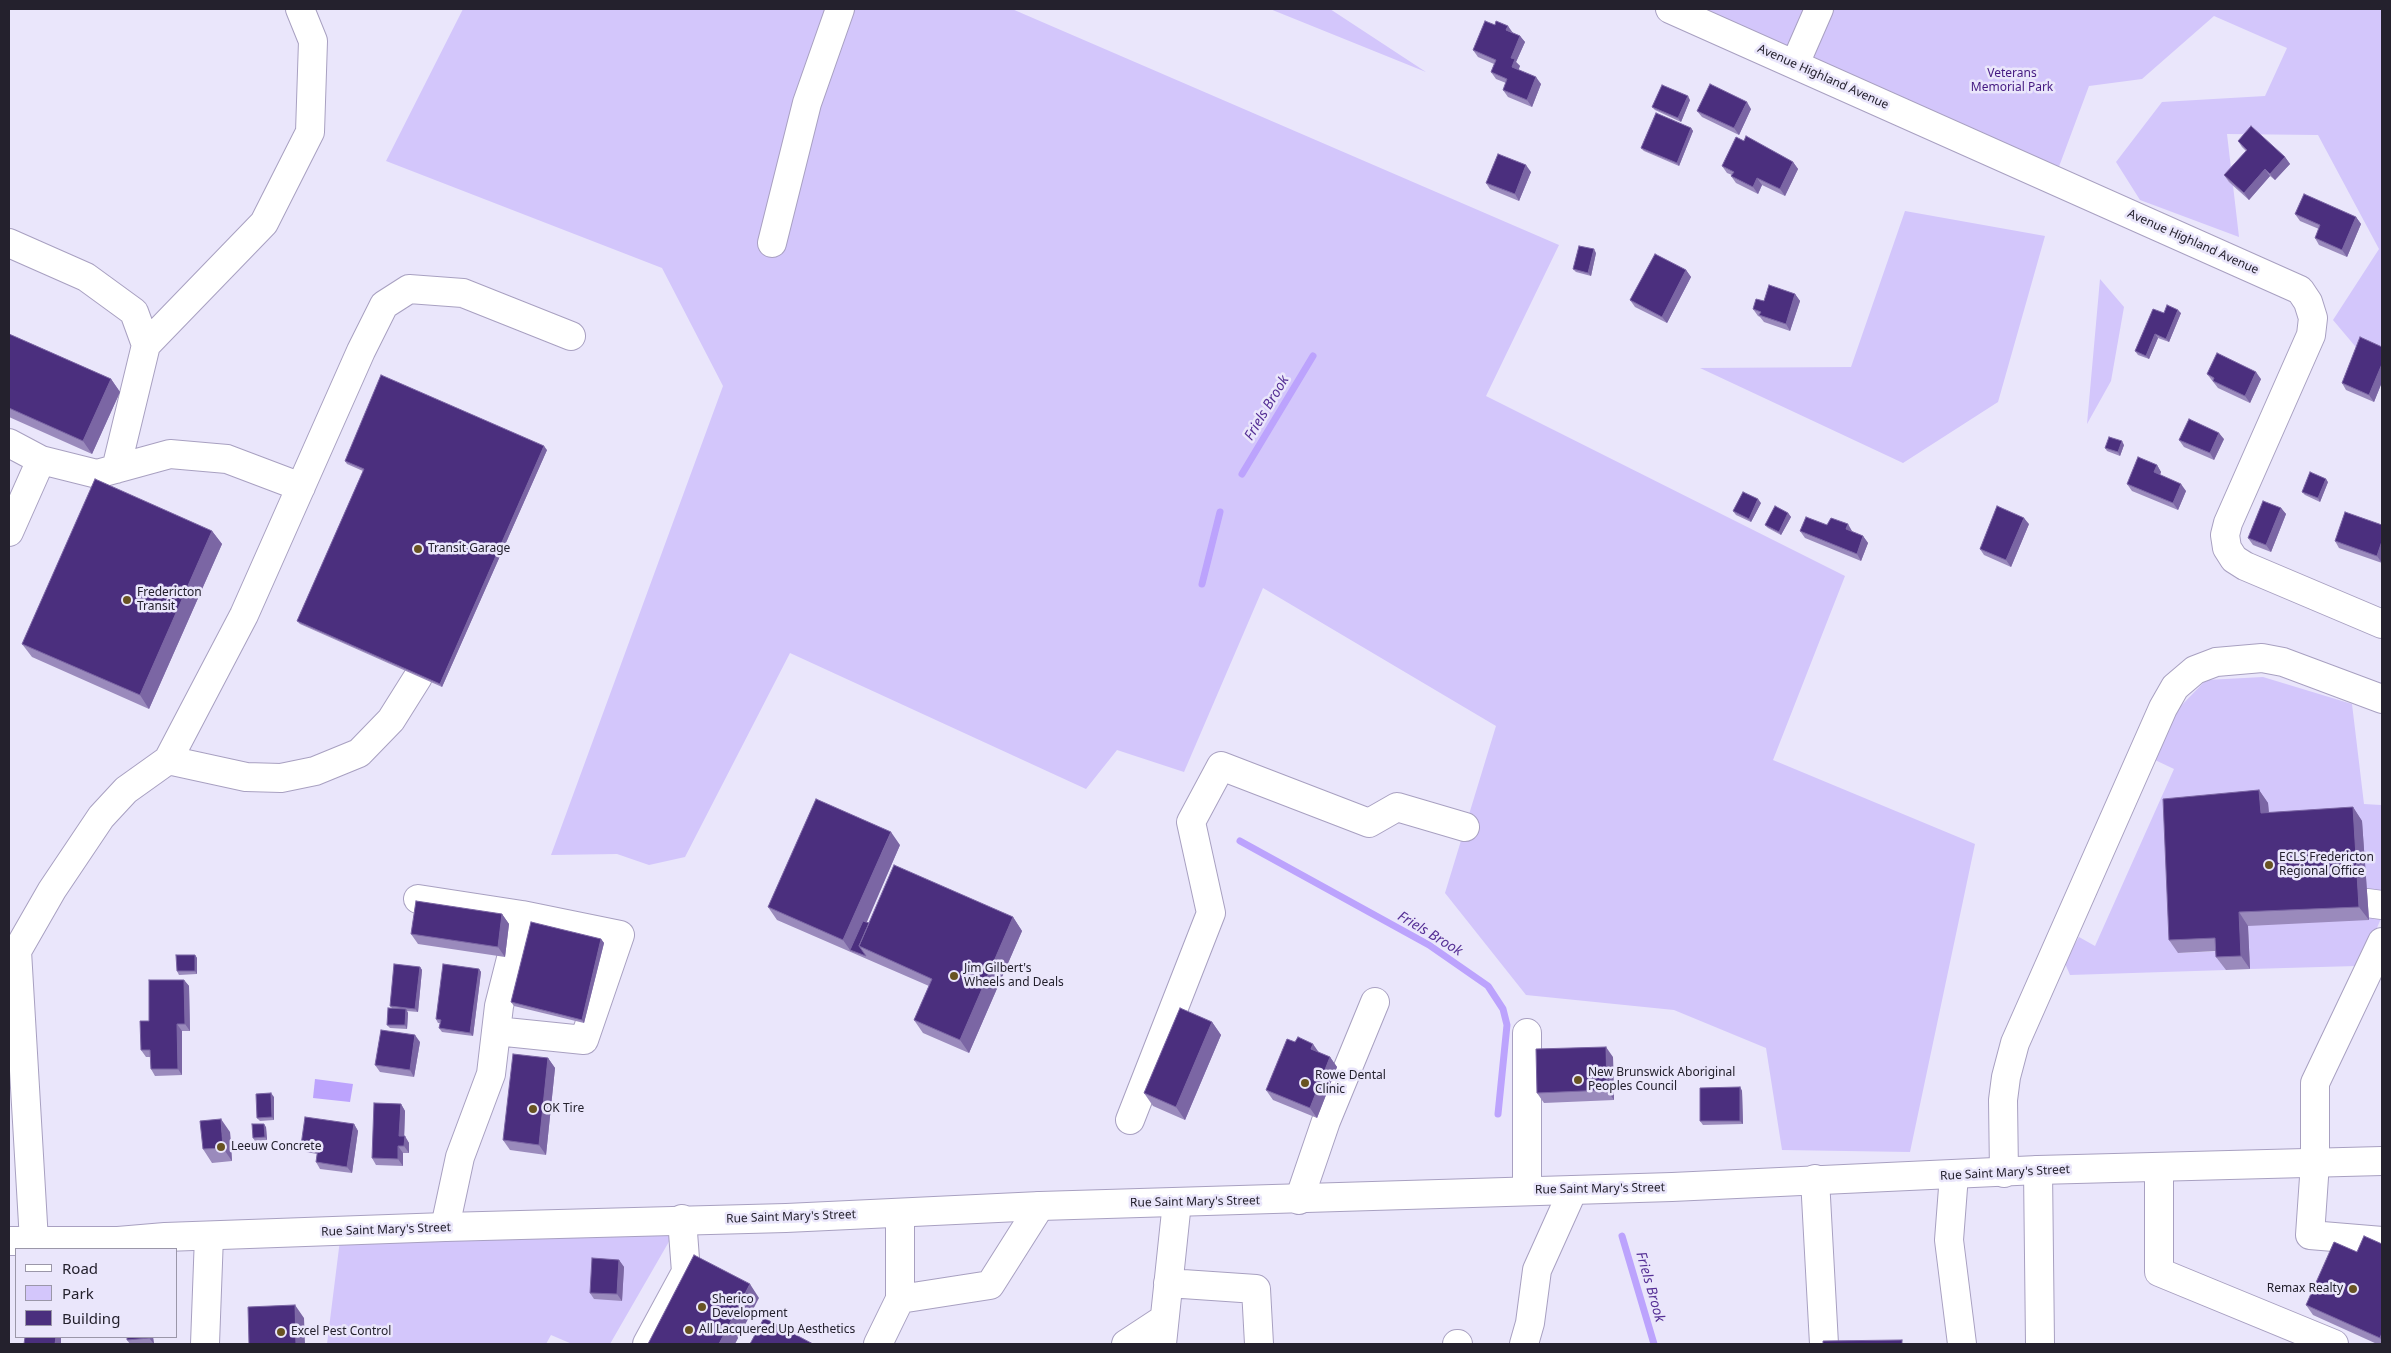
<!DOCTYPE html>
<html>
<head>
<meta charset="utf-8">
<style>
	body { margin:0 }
	#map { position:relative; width:2391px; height:1353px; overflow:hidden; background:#eae6fb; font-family:"Noto Sans",sans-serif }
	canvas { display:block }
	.frame { position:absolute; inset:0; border:10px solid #24212d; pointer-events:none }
	.legend { position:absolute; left:15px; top:1248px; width:162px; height:90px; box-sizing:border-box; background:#eae6fb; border:1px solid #9b97a9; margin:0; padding:6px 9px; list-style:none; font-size:15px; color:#24212d }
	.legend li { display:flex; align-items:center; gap:10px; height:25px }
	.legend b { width:25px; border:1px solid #9b97a9 }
</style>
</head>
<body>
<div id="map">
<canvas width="2391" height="1353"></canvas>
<div class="frame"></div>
<ul class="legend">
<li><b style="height:6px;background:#fff"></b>Road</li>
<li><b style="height:14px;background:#d3c6fb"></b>Park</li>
<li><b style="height:14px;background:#4b2f7e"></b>Building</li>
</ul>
</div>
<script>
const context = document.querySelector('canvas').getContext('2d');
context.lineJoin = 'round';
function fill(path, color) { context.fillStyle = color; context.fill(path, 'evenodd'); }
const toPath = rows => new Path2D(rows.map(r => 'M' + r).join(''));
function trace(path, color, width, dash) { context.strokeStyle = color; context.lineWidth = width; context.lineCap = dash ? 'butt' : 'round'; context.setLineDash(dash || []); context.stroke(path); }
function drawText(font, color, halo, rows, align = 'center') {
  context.font = font + ' "Noto Sans",sans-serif'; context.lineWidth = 5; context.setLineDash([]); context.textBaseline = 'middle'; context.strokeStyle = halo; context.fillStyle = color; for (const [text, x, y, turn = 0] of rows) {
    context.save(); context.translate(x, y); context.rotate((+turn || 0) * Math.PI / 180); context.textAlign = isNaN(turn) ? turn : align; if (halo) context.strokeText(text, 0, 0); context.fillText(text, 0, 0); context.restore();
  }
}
fill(toPath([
	[463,9,1012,9,1559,245,1486,396,1845,576,1773,760,1975,844,1910,1152,1782,1150,1766,1048,1674,1010,1526,995,1445,893,1496,726,1263,588,1184,772,1117,750,1086,789,790,653,685,857,649,865,617,854,551,855,723,386,662,268,386,161],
	[1270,9,1330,9,1426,72],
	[1670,9,2382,9,2382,378,2333,320,2379,249,2318,135,2227,134,2239,237,2140,200,2116,162,2162,102,2265,96,2287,48,2214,16,2142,79,2089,86,2054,180],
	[1905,211,2045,236,1998,402,1903,463,1700,368,1851,367],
	[2100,279,2124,307,2111,381,2087,424],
	[2263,677,2352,704,2364,804,2381,805,2382,916,2366,954,2356,966,2250,969,2248,926,2270,826,2267,803,2178,953,2224,951,2226,970,2070,975,2064,961,2079,937,2095,946,2174,769,2155,760,2177,710,2206,680],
	[682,1219,610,1344,572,1344,551,1335,546,1344,327,1344,341,1232]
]), '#d3c6fb');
fill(toPath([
	[315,1079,353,1084,350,1102,313,1098]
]), '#bca3fd');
trace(toPath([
	[1242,474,1313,356],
	[1202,584,1220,512],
	[1240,841,1429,945,1488,986,1503,1009,1507,1025,1498,1114],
	[1622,1236,1654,1344]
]), '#bca3fd', 7);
const minor = toPath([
	[1670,9,2300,290,2308,302,2313,318,2311,335,2228,523,2225,535,2227,548,2234,559,2245,566,2382,624],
	[1795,64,1819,9],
	[9,243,86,277,134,312,146,345,116,469],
	[772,243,807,103,840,9],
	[146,345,264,223,310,132,313,41,300,9],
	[9,443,41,460],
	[9,532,41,460,97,474,170,454,227,459,301,487],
	[168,760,246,777,281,778,315,771,359,753,391,720,418,677],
	[418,899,522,915,499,1006,491,1074,460,1157,445,1227],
	[2367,903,2382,905],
	[2382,942,2315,1083,2315,1163,2310,1235,2382,1241],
	[496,1031,584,1040,620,935,522,915],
	[1527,1033,1527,1190],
	[1130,1120,1211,913,1191,822,1221,766,1369,823,1397,807,1465,827],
	[2159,1168,2159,1272,2334,1344],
	[2038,1170,2040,1344],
	[2004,1173,2003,1100,2006,1077,2015,1043,2163,708,2175,687,2195,670,2216,662,2262,658,2283,662,2382,699],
	[1954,1175,1949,1240,1962,1344],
	[1815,1179,1824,1344],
	[1299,1200,1326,1121,1375,1002],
	[34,1241,17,951,52,890,101,817,126,790,168,760,244,615,361,351,384,305,409,289,463,293,571,336],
	[1168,1283,1256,1289,1259,1344],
	[900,1299,990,1285,1040,1206],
	[205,1344,209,1236],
	[647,1344,686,1272,682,1219],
	[878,1344,900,1299,900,1213],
	[1126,1344,1164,1319],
	[1162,1344,1177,1202],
	[1457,1344,1458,1344],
	[1524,1344,1530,1323,1537,1270,1573,1190]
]);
const major = toPath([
	[9,1241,118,1241,165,1237,445,1227,786,1218,1040,1206,1672,1187,2038,1170,2382,1161]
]);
trace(minor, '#a8a0c1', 30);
trace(major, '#a8a0c1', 30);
trace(minor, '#fff', 28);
trace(major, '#fff', 28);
fill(toPath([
	[1513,33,1520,36,1525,42,1516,62,1520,66,1518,69,1541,84,1532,107,1508,97,1503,90,1506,83,1496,79,1491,72,1494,64,1478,57,1473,50],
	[1690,100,1681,122,1655,110,1652,107],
	[1751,109,1739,135,1702,117,1697,111],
	[1691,128,1693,131,1679,166,1644,151,1641,148],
	[2238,141,2285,157,2290,164,2275,180,2270,176,2249,200,2229,182,2224,175,2246,151,2242,147],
	[1793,162,1798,169,1785,196,1762,185,1758,194,1736,183,1731,176,1732,175,1727,173,1722,166],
	[1531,172,1519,201,1490,189,1486,183],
	[2295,214,2356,217,2361,224,2347,257,2319,245,2315,238,2319,229,2300,221],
	[1596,253,1591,276,1576,272,1573,269],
	[1686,270,1691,277,1667,323,1635,307,1630,300],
	[1795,294,1800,301,1790,331,1764,322,1760,317,1758,316,1753,309],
	[2164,313,2181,313,2169,342,2158,338,2149,359,2138,355,2135,351],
	[9,334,111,379,120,392,92,454,9,417],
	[2382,347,2382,382,2374,402,2346,390,2342,383],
	[2207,374,2261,379,2250,403,2218,388],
	[2224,439,2214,460,2184,447,2179,440],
	[2124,445,2120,456,2107,451,2105,448],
	[547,450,442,687,300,624,297,621,363,471,347,464,345,461],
	[2157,465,2161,472,2160,475,2186,491,2178,510,2132,491,2127,484],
	[2328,482,2320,502,2305,495,2302,492],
	[1761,503,1751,522,1736,515,1733,511],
	[2281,508,2286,514,2271,552,2253,545,2248,538],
	[1788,513,1791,517,1781,535,1768,528,1765,525],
	[2029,524,2011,567,1984,555,1980,549],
	[1827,525,1852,531,1852,532,1863,536,1868,543,1861,561,1805,538,1800,531],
	[2382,525,2382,563,2339,548,2335,541],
	[212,531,222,544,149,709,32,657,22,644],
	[2259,790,2268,803,2269,813,2353,807,2362,821,2369,920,2248,926,2250,969,2226,970,2216,957,2216,951,2178,953,2169,940],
	[900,845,866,922,869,923,1013,917,1022,931,969,1053,923,1033,914,1020,929,986,777,920,768,907],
	[502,914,509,924,505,957,418,944,411,934],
	[601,939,604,943,584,1023,514,1006,511,1002],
	[195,955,197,958,197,974,179,975,177,971],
	[420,967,422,970,418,1012,407,1011,408,1013,407,1029,390,1028,387,1025,392,1008,390,1006],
	[479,969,481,972,473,1036,442,1032,439,1028,440,1023,438,1023,436,1019],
	[184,980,189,986,190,1031,182,1031,182,1075,155,1076,151,1069,150,1057,146,1057,141,1050,149,1021],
	[1212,1022,1221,1035,1185,1120,1153,1106,1144,1093],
	[420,1042,414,1077,380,1072,375,1065],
	[1320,1053,1330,1057,1337,1067,1317,1118,1273,1100,1266,1090],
	[1613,1057,1614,1100,1544,1103,1537,1093],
	[548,1058,555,1068,546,1155,510,1150,503,1140],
	[1740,1087,1742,1091,1743,1124,1703,1125,1700,1121],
	[274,1097,274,1120,260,1121,257,1118],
	[401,1104,405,1111,404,1136,409,1143,409,1153,403,1153,403,1166,376,1165,372,1158],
	[354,1124,358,1131,352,1173,320,1169,316,1162,317,1154,306,1152,301,1145],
	[266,1127,267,1140,255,1141,253,1138],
	[230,1132,232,1161,212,1163,203,1149],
	[2382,1244,2382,1344,2377,1344,2313,1315,2306,1305,2357,1252],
	[619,1260,624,1267,622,1301,594,1299,590,1293],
	[127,1337,153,1337,154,1344,130,1344,127,1340]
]), '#9a8abc');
fill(toPath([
	[1508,26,1513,33,1506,30],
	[1520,36,1525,42,1516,62,1520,66,1517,74,1512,67,1511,58],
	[1536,77,1541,84,1532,107,1527,100],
	[1688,96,1690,100,1681,122,1678,118],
	[1747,102,1751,109,1739,135,1734,128],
	[1691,128,1693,131,1679,166,1677,163],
	[2285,157,2290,164,2275,180,2270,174],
	[1793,162,1798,169,1785,196,1780,189],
	[1526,165,1531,172,1519,201,1515,194],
	[2265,169,2270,176,2249,200,2244,193],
	[1757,178,1762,185,1758,194,1753,187],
	[2356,217,2361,224,2347,257,2342,250],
	[1594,249,1596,253,1591,276,1588,273],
	[1686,270,1691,277,1667,323,1662,317],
	[1795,294,1800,301,1790,331,1786,324],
	[2178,310,2181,313,2169,342,2166,339],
	[2155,334,2158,338,2149,359,2146,356],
	[2382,364,2382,382,2374,402,2369,395],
	[2256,372,2261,379,2250,403,2245,396],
	[111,379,120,392,92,454,83,441],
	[2219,433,2224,439,2214,460,2210,453],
	[2122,441,2124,445,2120,456,2118,452],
	[544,446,547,450,442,687,440,684],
	[2157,465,2161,472,2158,479,2154,472],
	[2326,479,2328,482,2320,502,2318,498],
	[2181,484,2186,491,2178,510,2173,503],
	[1758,499,1761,503,1751,522,1749,519],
	[2281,508,2286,514,2271,552,2266,545],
	[1788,513,1791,517,1781,535,1779,532],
	[2024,518,2029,524,2011,567,2006,560],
	[1848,524,1852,531,1850,536,1846,529],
	[212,531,222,544,149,709,140,695],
	[1863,536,1868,543,1861,561,1857,554],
	[2382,541,2382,563,2377,556],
	[2259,790,2268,803,2270,826,2261,813],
	[2353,807,2362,821,2369,920,2359,907],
	[891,832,900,845,854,952,850,950,843,940],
	[2239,912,2248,926,2250,969,2241,956],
	[502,914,509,924,505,957,498,947],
	[1013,917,1022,931,969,1053,960,1040],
	[601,939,604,943,584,1023,582,1020],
	[195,955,197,958,197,974,195,971],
	[420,967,422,970,418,1012,415,1009],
	[479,969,481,972,473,1036,470,1033],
	[184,980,189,986,190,1031,185,1024],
	[406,1009,408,1013,407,1029,405,1025],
	[1212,1022,1221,1035,1185,1120,1176,1107],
	[177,1024,182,1031,182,1075,178,1069],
	[415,1035,420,1042,414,1077,410,1070],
	[1313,1044,1320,1054,1311,1049],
	[1606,1047,1613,1057,1614,1100,1607,1090],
	[1330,1057,1337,1067,1317,1118,1310,1108],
	[548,1058,555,1068,546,1155,539,1145],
	[1740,1087,1742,1091,1743,1124,1740,1121],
	[271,1093,274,1097,274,1120,272,1117],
	[401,1104,405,1111,404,1142,399,1136],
	[221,1119,230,1132,232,1161,223,1148],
	[264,1124,266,1127,267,1140,265,1137],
	[354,1124,358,1131,352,1173,347,1167],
	[405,1136,409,1143,409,1153,404,1146],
	[398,1146,403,1153,403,1166,398,1159],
	[619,1260,624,1267,622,1301,617,1294],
	[750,1284,759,1298,735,1344,719,1344],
	[295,1305,304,1318,305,1344,296,1344],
	[2382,1333,2382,1342,2380,1338],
	[56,1337,61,1337,61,1344,55,1344],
	[149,1337,153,1337,154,1344,149,1338]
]), '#7b66a4');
const building = toPath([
	[1485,21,1495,25,1496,21,1508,26,1506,30,1520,36,1511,58,1515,59,1512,67,1536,77,1527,100,1503,90,1507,79,1491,72,1496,60,1473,50,1485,21],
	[1710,84,1747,102,1734,128,1697,111,1710,84],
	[1662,85,1688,96,1678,118,1652,107,1662,85],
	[1656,113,1691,128,1677,163,1641,148,1656,113],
	[2251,126,2285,157,2270,174,2265,169,2244,193,2224,175,2247,150,2238,141,2251,126],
	[1746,136,1793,162,1780,189,1757,178,1753,187,1731,176,1734,172,1722,166,1736,137,1744,141,1746,136],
	[1498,154,1526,165,1515,194,1486,183,1498,154],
	[2304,194,2356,217,2342,250,2315,238,2320,225,2295,214,2304,194],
	[1579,246,1594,249,1588,273,1573,269,1579,246],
	[1655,254,1686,270,1662,317,1630,300,1655,254],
	[1769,285,1795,294,1786,324,1759,315,1761,312,1753,309,1756,299,1764,301,1769,285],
	[2167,305,2178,310,2166,339,2155,334,2146,356,2135,351,2153,309,2164,313,2167,305],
	[9,334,111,379,83,441,9,408,9,334],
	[2360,337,2382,347,2382,364,2369,395,2342,383,2360,337],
	[2217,353,2256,372,2245,396,2213,381,2214,378,2207,374,2217,353],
	[381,375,544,446,440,684,297,621,364,469,345,461,381,375],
	[2189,419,2219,433,2210,453,2179,440,2189,419],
	[2109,437,2122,441,2118,452,2105,448,2109,437],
	[2138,457,2157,465,2154,472,2181,484,2173,503,2127,484,2138,457],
	[2310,472,2326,479,2318,498,2302,492,2310,472],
	[95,479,212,531,140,695,22,644,95,479],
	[1743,492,1758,499,1749,519,1733,511,1743,492],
	[2263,501,2281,508,2266,545,2248,538,2263,501],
	[1775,506,1788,513,1779,532,1765,525,1775,506],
	[1997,506,2024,518,2006,560,1980,549,1997,506],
	[2345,512,2382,525,2382,541,2377,556,2335,541,2345,512],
	[1806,517,1827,525,1831,518,1848,524,1846,529,1863,536,1857,554,1800,531,1806,517],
	[2259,790,2261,813,2353,807,2359,907,2239,912,2241,956,2216,957,2215,938,2169,940,2163,799,2259,790],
	[816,799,891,832,843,940,768,907,816,799],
	[894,865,1013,917,960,1040,914,1020,932,979,859,946,894,865],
	[416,901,502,914,498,947,411,934,416,901],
	[863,921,869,923,859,946,866,956,850,950,863,921],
	[531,922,601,939,582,1020,511,1002,531,922],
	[176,955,195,955,195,971,177,971,176,955],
	[394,964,420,967,415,1009,390,1006,394,964],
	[443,964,479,969,470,1033,439,1028,441,1020,436,1019,443,964],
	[149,980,184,980,185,1024,177,1024,178,1069,151,1069,150,1050,141,1050,140,1021,149,1021,149,980],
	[388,1008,406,1009,405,1025,387,1025,388,1008],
	[1180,1008,1212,1022,1176,1107,1144,1093,1180,1008],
	[381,1030,415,1035,410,1070,375,1065,381,1030],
	[1298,1037,1313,1044,1311,1049,1330,1057,1310,1108,1266,1090,1287,1039,1295,1042,1298,1037],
	[1606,1047,1607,1090,1537,1093,1536,1049,1606,1047],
	[513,1054,548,1058,539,1145,503,1140,513,1054],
	[1740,1087,1740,1121,1700,1121,1700,1088,1740,1087],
	[271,1093,272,1117,257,1118,256,1094,271,1093],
	[374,1103,401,1104,399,1136,405,1136,404,1146,398,1146,398,1159,372,1158,374,1103],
	[305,1117,354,1124,347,1167,316,1162,318,1148,301,1145,305,1117],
	[221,1119,223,1148,203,1149,200,1121,221,1119],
	[252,1124,264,1124,265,1137,253,1138,252,1124],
	[2364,1236,2382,1244,2382,1333,2380,1338,2306,1305,2334,1242,2357,1252,2364,1236],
	[694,1255,750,1284,719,1344,648,1344,694,1255],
	[592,1258,619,1260,617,1294,590,1293,592,1258],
	[295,1305,296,1344,249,1344,248,1307,295,1305],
	[764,1318,813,1344,750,1344,764,1318],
	[25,1337,56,1337,55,1344,24,1344,25,1337],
	[127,1337,149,1337,149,1338,127,1340,127,1337],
	[1902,1340,1902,1344,1823,1344,1823,1341,1902,1340]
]);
fill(building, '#4b2f7e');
trace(building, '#7b66a4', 1);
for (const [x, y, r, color] of [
	[418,549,5,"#685322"],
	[127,600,5,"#685322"],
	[2269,865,5,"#685322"],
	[954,976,5,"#685322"],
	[1578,1080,5,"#685322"],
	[1305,1083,5,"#685322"],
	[533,1109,5,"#685322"],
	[221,1147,5,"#685322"],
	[2353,1289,5,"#685322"],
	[702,1307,5,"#685322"],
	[689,1330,5,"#685322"],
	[281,1332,5,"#685322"]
]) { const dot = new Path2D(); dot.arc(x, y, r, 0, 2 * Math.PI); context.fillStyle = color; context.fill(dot); trace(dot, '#eae6fb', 2); }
drawText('12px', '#441980', '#eae6fb', [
	["Veterans",2012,74],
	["Memorial Park",2012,88]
]);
drawText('12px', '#24212d', '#eae6fb', [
	["Avenue Highland Avenue",1823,77,24],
	["Avenue Highland Avenue",2193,242,24],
	["Rue Saint Mary's Street",2005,1173,-3],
	["Rue Saint Mary's Street",1600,1189,-1],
	["Rue Saint Mary's Street",1195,1202,-1],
	["Rue Saint Mary's Street",791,1217,-2],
	["Rue Saint Mary's Street",386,1230,-2]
]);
drawText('12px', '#24212d', '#eae6fb', [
	["Transit Garage",428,549],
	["Fredericton",137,593],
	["Transit",137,607],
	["ECLS Fredericton",2279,858],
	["Regional Office",2279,872],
	["Jim Gilbert's",964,969],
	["Wheels and Deals",964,983],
	["New Brunswick Aboriginal",1588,1073],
	["Peoples Council",1588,1087],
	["Rowe Dental",1315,1076],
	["Clinic",1315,1090],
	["OK Tire",543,1109],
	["Leeuw Concrete",231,1147],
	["Remax Realty",2343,1289,"right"],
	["Sherico",712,1300],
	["Development",712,1314],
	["All Lacquered Up Aesthetics",699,1330],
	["Excel Pest Control",291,1332]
], 'left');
drawText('italic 14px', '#552f95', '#eae6fb', [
	["Friels Brook",1267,408,-59],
	["Friels Brook",1430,934,31],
	["Friels Brook",1650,1287,74]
]);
</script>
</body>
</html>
